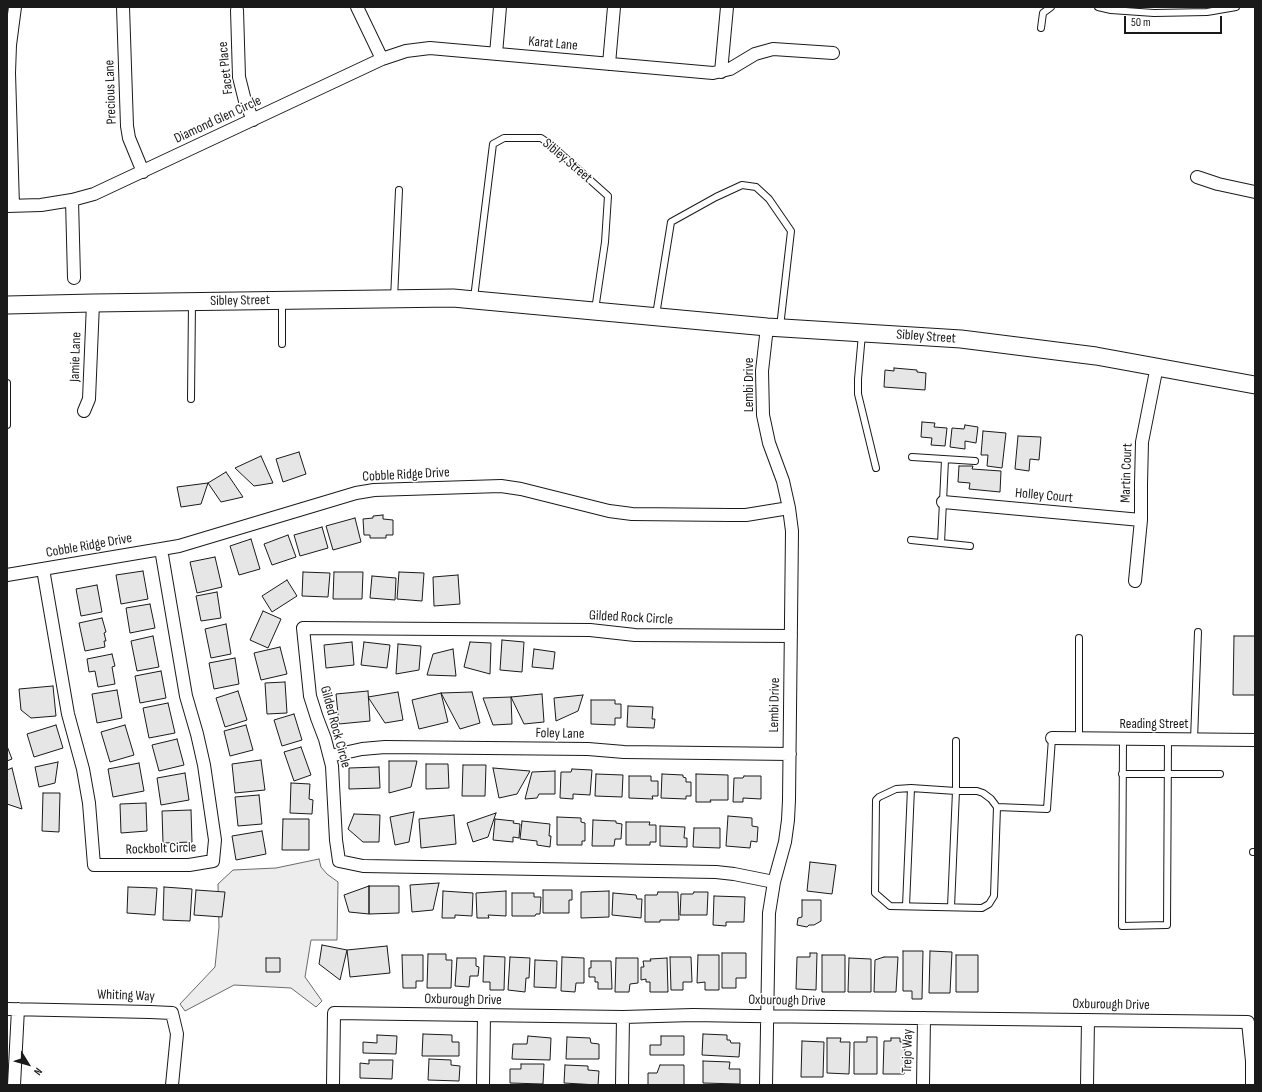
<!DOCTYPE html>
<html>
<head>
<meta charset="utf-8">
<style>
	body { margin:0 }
	#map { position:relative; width:1262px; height:1092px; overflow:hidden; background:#fff; font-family:"Sofia Sans Condensed",sans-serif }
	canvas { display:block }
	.frame { position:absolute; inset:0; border:8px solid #1a1a1a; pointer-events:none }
	.north { position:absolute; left:8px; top:1044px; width:40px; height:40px; -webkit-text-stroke:3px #fff; paint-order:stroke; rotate:127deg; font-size:11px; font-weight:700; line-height:16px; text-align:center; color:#1a1a1a }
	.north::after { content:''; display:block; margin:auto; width:14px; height:18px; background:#1a1a1a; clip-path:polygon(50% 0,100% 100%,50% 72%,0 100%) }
	.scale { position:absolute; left:1124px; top:16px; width:98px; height:18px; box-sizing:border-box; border:2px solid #1a1a1a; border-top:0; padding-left:5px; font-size:12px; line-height:14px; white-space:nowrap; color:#1a1a1a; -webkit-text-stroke:3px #fff; paint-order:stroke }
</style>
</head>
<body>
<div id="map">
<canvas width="1262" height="1092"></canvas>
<div class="frame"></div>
<div class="north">N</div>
<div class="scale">50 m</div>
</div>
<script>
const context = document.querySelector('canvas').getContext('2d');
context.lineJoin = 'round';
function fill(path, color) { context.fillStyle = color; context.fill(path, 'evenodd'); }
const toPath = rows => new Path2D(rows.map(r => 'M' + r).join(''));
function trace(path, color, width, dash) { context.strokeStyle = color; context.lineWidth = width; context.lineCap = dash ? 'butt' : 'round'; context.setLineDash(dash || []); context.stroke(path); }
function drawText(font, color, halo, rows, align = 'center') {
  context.font = font + ' "Sofia Sans Condensed",sans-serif'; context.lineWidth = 3; context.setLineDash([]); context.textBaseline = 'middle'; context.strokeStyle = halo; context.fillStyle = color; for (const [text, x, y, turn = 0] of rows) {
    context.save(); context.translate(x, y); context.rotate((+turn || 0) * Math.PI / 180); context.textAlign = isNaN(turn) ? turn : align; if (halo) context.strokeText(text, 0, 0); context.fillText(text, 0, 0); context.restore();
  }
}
const green = toPath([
	[319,859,321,867,327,874,338,882,337,940,311,940,305,977,322,1001,316,1007,291,988,234,985,185,1011,180,1004,215,967,219,927,218,884,233,870,276,868,319,859]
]);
fill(green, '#ededed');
trace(green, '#6a6a6a', 1);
const building = toPath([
	[894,368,917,370,917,372,926,373,925,390,884,387,885,370,894,371,894,368],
	[922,422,935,423,934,427,947,428,945,446,931,445,932,438,921,437,922,422],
	[965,425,978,427,976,443,965,441,965,449,950,447,952,428,964,429,965,425],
	[983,431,1006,433,1002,468,987,466,988,455,981,455,983,431],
	[1018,436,1041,437,1039,460,1030,459,1029,471,1015,469,1018,436],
	[299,452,306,474,283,482,276,459,299,452],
	[261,456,273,483,254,486,235,468,261,456],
	[959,466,973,466,972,469,1001,471,1000,492,969,489,970,483,958,482,959,466],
	[226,472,243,497,221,502,208,483,226,472],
	[208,483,201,504,181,507,177,487,208,483],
	[383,515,383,519,393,520,393,535,386,535,386,538,370,538,370,535,364,535,363,519,373,518,373,516,383,515],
	[355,518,361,542,333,550,326,526,355,518],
	[322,527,328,548,300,556,294,535,322,527],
	[288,535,296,557,272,565,264,544,288,535],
	[251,539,260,569,239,575,230,546,251,539],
	[215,557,222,587,197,593,190,562,215,557],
	[143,571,148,599,121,604,116,575,143,571],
	[303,572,330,573,328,597,302,596,303,572],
	[334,572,363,572,362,599,333,599,334,572],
	[399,572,424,573,422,601,397,599,399,572],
	[458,575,460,604,434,606,433,577,458,575],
	[372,576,396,578,395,600,370,598,372,576],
	[287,580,297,596,272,612,262,596,287,580],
	[97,585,102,612,81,616,76,589,97,585],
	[217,592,221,618,201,621,196,596,217,592],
	[150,604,155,628,130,633,126,608,150,604],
	[263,611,281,619,268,648,250,640,263,611],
	[102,618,106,632,104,633,106,641,104,641,105,647,85,651,79,623,102,618],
	[226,624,231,654,211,658,205,629,226,624],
	[153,636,159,667,137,671,131,641,153,636],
	[1234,636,1255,636,1255,695,1233,695,1234,636],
	[502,640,524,642,522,672,500,670,502,640],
	[352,642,354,665,326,668,324,645,352,642],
	[364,642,390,645,387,668,361,665,364,642],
	[470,642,491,643,490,674,464,667,470,642],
	[398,644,421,646,419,670,396,674,398,644],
	[280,647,287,674,261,680,254,653,280,647],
	[453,649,456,676,427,675,433,654,453,649],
	[534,649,555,652,553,669,532,667,534,649],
	[112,654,115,666,112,667,115,684,98,687,95,671,89,672,87,659,112,654],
	[235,658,239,684,214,689,209,663,235,658],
	[161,671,166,698,140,703,135,676,161,671],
	[285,682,287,713,267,714,265,683,285,682],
	[53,686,56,716,31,718,21,710,19,689,53,686],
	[117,690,122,718,97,723,92,694,117,690],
	[238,691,247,720,225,727,216,698,238,691],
	[368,691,370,721,339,724,336,694,368,691],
	[398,692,403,720,385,723,368,697,398,692],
	[472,692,480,723,460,729,441,693,472,692],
	[441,693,448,722,419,729,412,700,441,693],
	[542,694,544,722,524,724,511,697,542,694],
	[583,695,578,711,556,721,554,698,583,695],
	[511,697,512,724,493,725,483,698,511,697],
	[591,700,615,700,615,704,621,704,621,718,615,718,615,725,591,724,591,700],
	[168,703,175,733,149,738,143,708,168,703],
	[628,706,653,707,652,719,655,719,654,728,627,727,628,706],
	[294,714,302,740,282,746,274,720,294,714],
	[56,725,63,748,34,757,27,734,56,725],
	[125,725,134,755,110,762,101,732,125,725],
	[246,725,253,750,230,756,224,731,246,725],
	[177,739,184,765,159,771,152,745,177,739],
	[7,746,12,759,7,761,7,746],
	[301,747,311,775,294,781,284,752,301,747],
	[261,760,265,790,235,793,232,764,261,760],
	[389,761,417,761,411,787,389,793,389,761],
	[58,762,55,783,39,787,35,767,58,762],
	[139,763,144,791,113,797,108,769,139,763],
	[426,764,448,764,449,788,426,789,426,764],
	[463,765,486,765,485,796,462,796,463,765],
	[379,767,380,788,349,789,349,768,379,767],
	[12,768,22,809,7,804,7,770,12,768],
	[493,768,530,771,517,794,499,798,493,768],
	[572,769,592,770,590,795,573,794,573,799,560,798,561,772,571,772,572,769],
	[555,771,555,794,539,794,537,798,525,799,532,772,555,771],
	[185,773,189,800,161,805,157,778,185,773],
	[596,774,623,775,622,797,595,796,596,774],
	[662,774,683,775,683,777,686,778,686,782,691,782,691,796,686,796,686,799,661,798,662,774],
	[696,774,728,775,728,800,710,800,711,802,696,802,696,774],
	[629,776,651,776,651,781,658,781,658,796,652,796,653,799,629,798,629,776],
	[744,776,761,776,761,799,743,798,743,802,733,802,734,778,743,778,744,776],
	[291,783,310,784,309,799,313,800,312,814,290,813,291,783],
	[43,793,60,793,59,832,42,831,43,793],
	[259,795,262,824,238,826,235,797,259,795],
	[146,803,147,831,121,833,120,804,146,803],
	[191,810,192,842,163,843,162,811,191,810],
	[414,812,409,842,395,845,390,817,414,812],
	[496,813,488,837,473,842,467,823,496,813],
	[354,814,380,815,379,842,363,842,348,829,354,814],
	[454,815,456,844,421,848,419,819,454,815],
	[728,816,752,818,752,826,758,827,757,842,751,841,750,848,726,846,728,816],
	[557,817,581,818,581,822,585,823,585,841,582,841,582,845,557,845,557,817],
	[283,819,309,819,309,850,282,850,283,819],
	[495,819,514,821,513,823,520,824,519,838,513,837,513,842,493,840,495,819],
	[593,820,616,821,616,823,622,824,621,839,615,839,614,846,592,846,593,820],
	[522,821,550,824,549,836,551,836,550,847,537,845,537,841,520,839,522,821],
	[626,822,650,822,649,825,656,825,656,842,650,842,650,845,626,845,626,822],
	[660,826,685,827,684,838,687,838,687,847,660,846,660,826],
	[694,828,720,828,720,848,693,847,694,828],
	[262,831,266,854,236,860,232,836,262,831],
	[810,862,836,865,832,894,807,891,810,862],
	[439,883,433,910,412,912,410,885,439,883],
	[369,886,369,914,349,912,344,895,369,886],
	[369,886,399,886,399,913,369,914,369,886],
	[128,887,157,888,155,915,127,913,128,887],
	[164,887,192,889,190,921,163,920,164,887],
	[196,890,225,892,222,917,194,915,196,890],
	[543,890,572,890,572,900,569,900,569,913,543,913,543,890],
	[443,891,473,893,472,916,455,915,455,918,442,918,443,891],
	[506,891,506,916,488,915,489,918,477,918,476,893,506,891],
	[609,891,609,917,581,918,581,892,609,891],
	[658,892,678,892,679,920,660,920,660,922,645,922,645,895,657,895,658,892],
	[694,892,708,892,707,915,680,915,681,894,693,894,694,892],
	[512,893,534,893,534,897,541,897,540,914,536,914,535,916,512,916,512,893],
	[613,893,636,895,637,899,642,899,641,918,612,915,613,893],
	[714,896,745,897,744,922,726,922,726,926,713,925,714,896],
	[802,900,821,900,821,921,814,925,809,925,807,927,797,925,798,918,802,917,802,900],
	[322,945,347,950,340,980,319,964,322,945],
	[387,946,390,973,350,977,347,950,387,946],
	[903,951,923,951,922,999,912,999,912,991,903,991,903,951],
	[930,951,952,952,950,993,929,993,930,951],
	[722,953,746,953,746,978,736,978,736,988,722,988,722,953],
	[810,953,817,953,816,990,796,989,797,957,810,957,810,953],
	[428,954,446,954,446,960,452,960,451,988,427,988,428,954],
	[402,955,423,955,423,981,416,981,416,988,403,988,402,955],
	[698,955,719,955,719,990,705,990,705,982,697,983,698,955],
	[822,955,845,955,845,992,822,992,822,955],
	[956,955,978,955,978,992,956,992,956,955],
	[484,956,505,957,504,990,490,990,490,982,483,982,484,956],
	[510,957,530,958,529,978,526,978,525,992,508,990,510,957],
	[562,957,584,958,584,983,576,983,575,992,561,991,562,957],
	[670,957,691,957,692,982,683,982,683,990,671,990,670,957],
	[884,957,898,957,896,992,874,992,875,960,884,957],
	[266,958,280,958,280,972,266,972,266,958],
	[457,958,476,958,476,966,479,967,478,976,470,976,469,987,455,986,457,958],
	[616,958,638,958,638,983,630,984,629,992,615,992,616,958],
	[667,958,668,992,650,992,650,982,646,982,646,979,641,980,641,967,644,967,643,961,651,961,650,959,667,958],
	[849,958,871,959,871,992,848,992,849,958],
	[535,960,557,961,556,988,534,987,535,960],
	[591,961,611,961,612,989,598,989,598,982,595,982,595,977,589,977,589,968,591,968,591,961],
	[423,1034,452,1035,452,1042,459,1042,459,1056,422,1056,423,1034],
	[703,1034,727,1035,727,1040,730,1040,731,1043,740,1043,739,1057,702,1055,703,1034],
	[377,1035,397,1036,396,1054,363,1053,363,1042,377,1043,377,1035],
	[528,1036,551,1038,550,1060,512,1059,513,1044,527,1044,528,1036],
	[661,1036,684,1036,684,1055,650,1055,650,1045,661,1045,661,1036],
	[567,1037,590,1038,591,1043,599,1044,599,1059,566,1059,567,1037],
	[867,1037,877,1037,877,1074,854,1074,854,1042,867,1042,867,1037],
	[827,1038,841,1038,840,1042,850,1042,849,1074,827,1073,827,1038],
	[891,1038,900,1038,900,1042,905,1042,904,1074,883,1074,884,1041,891,1041,891,1038],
	[802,1041,824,1042,823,1077,801,1077,802,1041],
	[429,1059,451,1060,451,1065,460,1066,459,1081,428,1080,429,1059],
	[369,1060,393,1060,392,1079,360,1078,360,1063,369,1064,369,1060],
	[703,1061,730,1062,729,1069,740,1069,740,1084,703,1083,703,1061],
	[521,1064,544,1064,543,1084,510,1083,510,1069,521,1069,521,1064],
	[565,1065,588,1066,588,1070,599,1071,598,1085,564,1083,565,1065],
	[660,1065,684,1065,684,1085,648,1085,648,1073,657,1073,660,1065]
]);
fill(building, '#e6e6e6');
trace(building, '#1a1a1a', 1);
const lane = toPath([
	[1098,7,1111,10,1154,13,1207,12,1236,7],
	[1041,28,1043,13,1051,7],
	[474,298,493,144,504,138,541,138,551,145,608,196,605,242,595,310],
	[394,299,399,190],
	[656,315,671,222,716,197,742,185,756,187,769,199,791,231,780,327],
	[862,334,858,379,858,394,876,468],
	[282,344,282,302],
	[7,383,7,425],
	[191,399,192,303],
	[912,457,975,461],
	[911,540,970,546],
	[941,543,945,460],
	[1079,739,1079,638],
	[1123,739,1122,926,1167,925,1168,740],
	[1194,740,1198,632],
	[1122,774,1220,774],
	[911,788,956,791,977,791,983,793,991,799,997,807,994,896,989,904,982,908,890,906,875,893,876,800,879,797,896,789,911,788],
	[997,807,1047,809,1052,738],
	[1253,852,1255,852],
	[906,906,911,788],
	[951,907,956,791,956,741]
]);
const street = toPath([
	[123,7,127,126,129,138,143,172],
	[357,7,382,59],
	[237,10,239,77,245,101,253,120],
	[496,54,500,7],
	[609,64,614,7],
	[721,72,727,7],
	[1197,177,1218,184,1255,192],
	[72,200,74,278],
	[7,206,41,205,72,200,94,194,382,59,406,51,430,48,441,49,713,73,730,69,755,54,773,49,833,53],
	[13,206,9,73,10,45,15,7],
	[84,411,89,399,93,303],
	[943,502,1141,520],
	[43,569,68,714,83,769,89,803,94,865,189,865,213,861,215,840,204,765,197,734,186,696,161,549],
	[7,575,179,546,356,493,374,490,501,486,521,489,609,511,632,514,730,515,746,515,789,508],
	[1135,581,1141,520,1141,484,1142,442,1157,366],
	[1052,738,1255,740],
	[330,756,362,749,385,747,588,749,624,752,790,754],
	[774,882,734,874,716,872,363,866,339,861,336,840,332,766,325,739,317,718,310,696,303,628,590,630,635,635,791,636],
	[7,1009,150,1012,172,1013,177,1034,172,1085],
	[14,1085,18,1009],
	[333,1085,334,1013,623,1017,693,1015,750,1016,1248,1022,1252,1061,1252,1085],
	[483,1085,484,1016],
	[622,1085,623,1017],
	[766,1085,769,913,774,882,785,842,788,820,789,800,792,531,789,508,783,481,769,443,763,415,762,371,767,327],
	[923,1085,924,1018],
	[1087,1085,1088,1020]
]);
const secondary = toPath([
	[7,305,93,303,453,298,767,327,961,339,1096,356,1255,385]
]);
trace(lane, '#1a1a1a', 8);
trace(street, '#1a1a1a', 14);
trace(secondary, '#1a1a1a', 19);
trace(lane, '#fff', 6);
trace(street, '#fff', 12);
trace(secondary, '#fff', 17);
drawText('14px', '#1a1a1a', '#fff', [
	["Karat Lane",553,44,5],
	["Facet Place",226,68,-96],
	["Precious Lane",111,92,-92],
	["Diamond Glen Circle",218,120,-25],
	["Sibley Street",567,161,40],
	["Sibley Street",240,301,-1],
	["Sibley Street",926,337,4],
	["Jamie Lane",76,357,-88],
	["Lembi Drive",749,385,-90],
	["Martin Court",1127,473,-88],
	["Cobble Ridge Drive",406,475,-3],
	["Holley Court",1044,496,5],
	["Cobble Ridge Drive",89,546,-10],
	["Gilded Rock Circle",631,618,3],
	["Lembi Drive",775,705,-89],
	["Reading Street",1154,724],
	["Gilded Rock Circle",335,727,75],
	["Foley Lane",560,734,1],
	["Rockbolt Circle",161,849,-2],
	["Whiting Way",126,996,2],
	["Oxburough Drive",463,1000,1],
	["Oxburough Drive",787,1001,1],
	["Oxburough Drive",1111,1005,1],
	["Trejo Way",908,1051,-89]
]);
</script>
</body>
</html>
